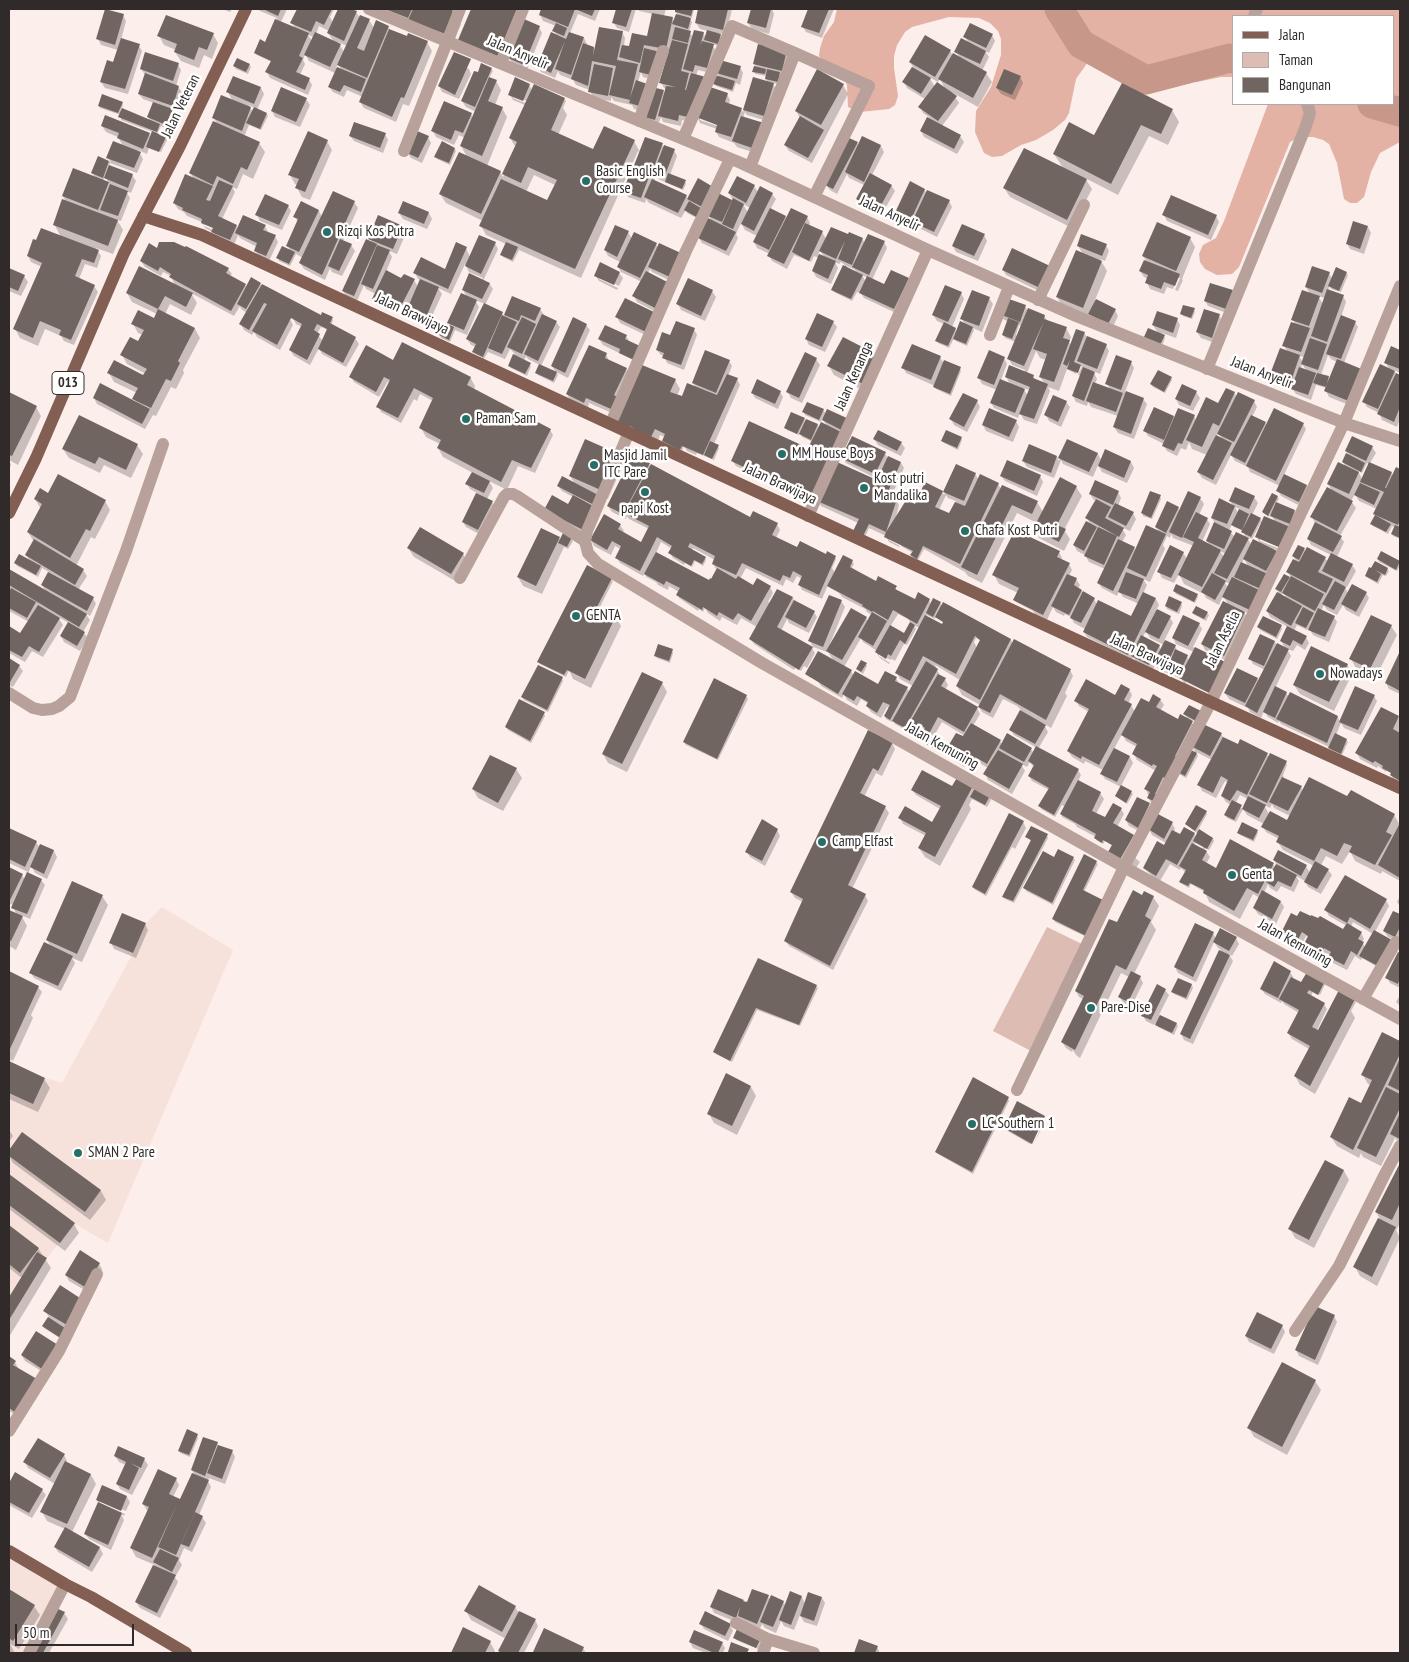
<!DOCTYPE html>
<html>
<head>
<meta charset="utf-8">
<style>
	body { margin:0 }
	#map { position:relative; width:1409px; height:1662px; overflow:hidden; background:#fceeea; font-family:"PT Sans Narrow",sans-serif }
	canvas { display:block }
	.frame { position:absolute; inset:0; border:10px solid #302b2a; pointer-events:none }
	.legend { position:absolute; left:1232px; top:15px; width:162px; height:90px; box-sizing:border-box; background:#fff; border:1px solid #acaaaa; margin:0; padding:6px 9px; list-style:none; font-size:15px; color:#302b2a }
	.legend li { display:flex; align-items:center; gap:10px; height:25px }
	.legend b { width:25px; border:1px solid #acaaaa }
	.scale { position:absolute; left:15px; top:1624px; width:119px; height:22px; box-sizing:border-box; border:2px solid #302b2a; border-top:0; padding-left:6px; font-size:15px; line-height:18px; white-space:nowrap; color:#302b2a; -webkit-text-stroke:4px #fff; paint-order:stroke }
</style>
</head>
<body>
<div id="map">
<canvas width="1409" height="1662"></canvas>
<div class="frame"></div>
<ul class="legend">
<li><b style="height:6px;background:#835e53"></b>Jalan</li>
<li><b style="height:14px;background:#dcbcb3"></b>Taman</li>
<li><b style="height:14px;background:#706561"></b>Bangunan</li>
</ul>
<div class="scale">50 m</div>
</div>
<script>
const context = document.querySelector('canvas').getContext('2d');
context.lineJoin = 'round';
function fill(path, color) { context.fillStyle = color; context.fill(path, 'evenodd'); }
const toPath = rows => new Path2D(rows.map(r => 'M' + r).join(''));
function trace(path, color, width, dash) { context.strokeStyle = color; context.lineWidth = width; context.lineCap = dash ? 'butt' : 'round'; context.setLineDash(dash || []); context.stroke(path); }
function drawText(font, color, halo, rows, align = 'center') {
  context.font = font + ' "PT Sans Narrow",sans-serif'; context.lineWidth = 5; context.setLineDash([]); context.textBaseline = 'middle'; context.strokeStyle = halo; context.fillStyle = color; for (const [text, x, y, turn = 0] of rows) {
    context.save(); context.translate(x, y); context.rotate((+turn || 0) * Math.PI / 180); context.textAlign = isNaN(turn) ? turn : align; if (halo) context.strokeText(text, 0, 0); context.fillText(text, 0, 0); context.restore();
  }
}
fill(toPath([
	[162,907,233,950,108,1243,75,1224,47,1258,9,1320,9,1061,45,1078,62,1083,133,953,146,923],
	[9,1551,65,1584,29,1653,9,1653]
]), '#f7e1db');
fill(toPath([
	[1047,927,1084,945,1031,1051,993,1031]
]), '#dcbcb3');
fill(toPath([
	[837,9,1400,9,1400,142,1380,153,1371,172,1364,197,1357,203,1350,203,1344,199,1337,163,1329,144,1323,140,1313,137,1300,137,1290,142,1239,267,1232,274,1217,275,1205,269,1200,262,1199,254,1203,245,1216,238,1224,221,1268,104,1393,104,1393,16,1233,16,1233,77,1221,77,1197,82,1146,80,1100,55,1088,62,1076,79,1069,113,1065,120,1053,130,1036,140,1021,145,1002,156,992,157,984,153,975,132,976,111,991,87,1001,55,1001,39,998,31,990,23,979,18,949,17,912,27,905,32,897,45,894,56,894,68,898,96,895,105,889,109,860,112,848,107,847,85,844,79,824,63,819,56,820,48,824,36,834,22]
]), '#e3b2a4');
fill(toPath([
	[222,9,232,9,230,12],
	[258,9,287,9,281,22,295,28,292,23,298,9,334,9,330,17,333,23,339,9,348,9,356,12,360,18,369,20,374,28,388,27,390,30,406,37,427,42,432,51,409,106,403,104,396,122,364,108,360,102,363,97,347,90,344,97,333,92,329,87,335,73,309,61,305,54,303,60,305,64,300,75,309,79,312,85,308,95,270,78,267,72,272,62,257,55,255,53,266,43,277,18,260,11],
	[319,26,329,31,328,33,334,42,316,34],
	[308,35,314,37,312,41],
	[338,42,347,46,344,52],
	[338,63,339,66,342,70,336,68],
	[382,9,461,9,458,18,461,24,453,44],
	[543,9,600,9,595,21,578,14,570,33,584,38,587,44,586,46,596,49,622,32,625,38,624,46,630,48,648,37,653,14,639,11,638,9,666,9,664,16,672,18,674,22,678,15,676,12,677,9,732,9,726,35,719,33,722,38,719,46,712,44,716,51,710,73,698,70,696,76,705,88,727,94,730,100,729,105,741,109,743,112,753,78,768,83,766,79,767,76,755,74,754,71,757,68,754,64,759,45,789,57,779,84,772,83,777,90,767,121,747,115,745,112,743,118,758,154,737,147,734,143,719,137,716,132,717,129,700,123,697,116,695,123,682,120,681,126,663,122,661,117,658,125,648,122,646,112,634,109,632,105,614,101,611,97,611,101,593,98,590,90,576,85,573,80,560,75,558,71,555,78,541,72,538,66,557,36,554,31,556,26,543,21,540,15],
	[694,9,699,10,696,23,700,29,708,31,706,38,703,33,693,37,689,32,692,22,689,17,692,18],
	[669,54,661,82,664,88,667,89,665,95,663,91,638,82,641,72,643,77,657,81],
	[700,117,724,126,723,128,700,120],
	[618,9,636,9,629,32,617,28,614,23],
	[753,9,772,9,774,14,769,34,752,29,748,23],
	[809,9,834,9,822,38,806,32,802,26],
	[123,15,126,21,121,40,139,46,142,51,128,94,105,88,101,82,114,63,118,50,101,45,98,39],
	[539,27,542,33,527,70,513,64,509,58],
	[213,34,218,43,212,59,204,55,199,68,181,61,175,52,176,50,164,45,159,36],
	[992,35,995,41,989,53,985,51,989,57,982,71,986,73,992,82,978,107,953,93,959,103,942,126,960,136,964,142,957,154,924,137,921,131,929,117,923,113,920,107,925,99,907,88,904,82,913,67,910,62,950,51,953,56,960,58,956,52,969,44,965,37],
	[929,77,938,82,935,87],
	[940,79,945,89,937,83],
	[146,53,178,64,181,70,176,86,178,87,182,92,176,111,171,109,175,116,169,130,161,126,157,134,165,138,167,140,161,152,149,147,147,154,138,150,143,159,137,173,110,163,109,166,132,175,136,181,131,193,126,191,130,198,121,221,117,220,123,230,113,254,96,248,101,256,97,268,85,264,79,279,94,286,98,292,74,345,64,341,61,336,45,329,38,346,20,338,15,329,42,267,31,262,28,256,61,237,54,224,66,202,63,196,95,178,92,173,98,157,111,162,108,158,123,146,118,137,106,132,102,126,149,134,151,138,153,132,121,120,121,115,100,108,99,105,122,103,123,105,121,110,150,121,148,117,154,103,143,99,139,94,146,76,141,69],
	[105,177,109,183,103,181],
	[452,61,469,69,471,74,459,99,442,92,439,86],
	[249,65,251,67,248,74,236,69,234,66],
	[740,67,743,73,740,85,736,83,733,92,716,86,714,84,720,78,717,73],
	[491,69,493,71,489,78,496,81,501,90,495,105,502,108,507,117,487,166,500,172,503,177,516,148,510,138,525,105,513,100,510,94,529,85,532,90,564,99,566,101,563,108,567,115,558,135,594,151,634,141,640,152,662,145,664,148,674,150,677,156,670,175,685,181,686,184,683,190,658,179,656,176,654,181,686,196,688,200,698,180,718,195,734,202,729,193,737,177,754,186,758,192,772,194,776,199,770,210,787,218,807,217,810,223,809,226,822,232,826,239,849,236,862,239,865,243,884,242,887,248,872,280,885,286,908,279,898,314,864,298,860,292,860,293,857,292,852,301,834,292,833,290,845,265,841,262,839,264,835,262,838,268,831,284,816,277,813,271,819,258,814,256,811,262,794,255,787,269,772,261,769,256,770,254,757,248,754,242,757,236,745,230,741,223,736,234,738,238,729,256,702,243,699,238,712,222,709,216,701,220,687,213,686,210,681,218,649,203,646,199,645,203,628,197,625,192,637,174,634,168,640,152,638,151,581,278,519,250,513,262,503,257,502,255,506,244,486,235,481,226,483,221,446,203,440,194,467,157,461,146,465,138,459,135,454,145,436,137,433,131,471,114,473,118,476,112,466,107,462,101,478,74],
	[513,95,529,102,528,104,513,98],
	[534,175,555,185,548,202,526,192],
	[743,204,750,208,748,213],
	[820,250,824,257,818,255],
	[847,266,854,269,857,273,846,268],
	[862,275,868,278,866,282],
	[1020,77,1023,83,1015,100,1001,94,997,88],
	[843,85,848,94,812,163,789,151,785,145,800,118,796,111],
	[261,88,264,94,257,110,267,114,268,116,261,130,249,125,244,137,259,143,265,152,253,179,243,174,237,189,232,187,235,192,222,219,236,226,238,229,265,226,268,232,275,236,278,242,269,261,259,256,255,251,257,247,240,238,238,235,234,245,216,238,213,232,205,228,202,222,187,216,184,212,178,209,174,203,194,179,190,173,217,124,214,118,232,100,228,92],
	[249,105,255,108,253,112,251,109],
	[204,223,219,229,218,232,204,226],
	[306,99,310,105,300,127,275,117,272,111],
	[1172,110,1179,122,1168,145,1149,136,1118,195,1085,178,1092,189,1072,228,1010,197,1004,188,1063,168,1054,154,1095,137],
	[385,134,388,140,383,153,354,141,350,136],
	[428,137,431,143,422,163,411,158,408,153],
	[863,138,881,146,884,152,872,175,891,185,895,191,881,216,860,204,857,199,864,185,849,178,847,174,837,194,830,190,826,185,857,143,859,146],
	[327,141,332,150,310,200,302,197,297,188,298,185,295,184,290,175],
	[455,149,456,151,450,165,437,159,436,157],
	[924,189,927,194,949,201,952,207,937,237,917,227,914,224,911,231,897,224,894,218],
	[354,202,358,208,343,241,351,245,355,251,342,276,332,272,330,268,325,280,304,269,300,263,303,258,296,254,290,266,279,261,278,258,290,251,288,246,298,222,295,217,319,211,322,217],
	[288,206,291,211,282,230,260,221,257,215],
	[399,213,429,213,432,219,427,229,403,219],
	[1164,215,1216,216,1219,222,1211,240,1167,221],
	[402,227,406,233,397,254,389,251,392,257,386,272,402,280,414,280,418,287,421,280,418,279,415,273,445,270,466,248,470,257,495,243,498,249,483,281,489,283,493,289,485,305,502,313,504,317,513,298,540,309,544,315,556,322,560,327,541,366,556,373,552,366,586,325,590,330,568,378,556,372,558,375,554,383,538,375,536,373,540,365,528,359,526,356,524,361,531,366,527,376,511,368,509,366,515,354,510,349,505,359,488,352,484,359,475,354,474,352,476,347,471,345,467,339,485,304,475,300,479,307,467,335,455,330,450,342,441,338,440,335,451,327,448,322,467,297,463,290,482,280,483,278,469,272,465,264,451,294,438,288,442,294,427,327,409,319,406,314,409,307,407,306,404,311,394,305,390,311,377,305,374,299,376,294,366,289,364,285,357,301,346,296,343,291,372,243,370,239],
	[1368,227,1371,233,1364,254,1350,249,1347,243],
	[628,232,632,239,656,244,675,283,652,272,650,269,648,273,670,285,652,338,620,323,617,317,653,313,654,311,637,302,634,296,642,282,621,272,618,267,620,262,608,256,605,250],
	[984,235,987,241,978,261,956,252,953,246],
	[1190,238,1195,247,1182,279,1183,280,1178,291,1175,290,1180,278,1177,278,1173,289,1167,287,1164,294,1150,289,1147,283,1148,279,1144,277,1140,271,1147,262,1143,256],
	[1106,245,1109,251,1105,261,1100,259,1107,271,1095,300,1115,310,1118,316,1112,329,1089,313,1088,316,1062,306,1057,297,1083,254,1078,246],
	[1013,249,1043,293,1006,275,1003,270],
	[158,250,228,269,232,274,230,276,245,285,247,288,260,284,262,287,321,317,332,318,333,321,331,325,355,338,359,344,346,367,322,354,319,348,310,365,294,356,290,350,302,327,296,324,291,315,289,317,293,325,280,350,257,337,254,332,252,335,244,330,241,324,247,313,241,309,240,306,234,316,191,293,197,303,191,315,170,304,165,314,195,329,200,338,183,370,184,373,176,389,171,387,156,416,153,415,145,429,97,404,94,398,137,403,134,399,137,393,114,382,109,373,144,377,146,374,127,364,122,355,139,342,143,335,138,333,133,324,154,319,157,314,132,302,127,293,175,286,171,276,163,272,161,276,145,267,141,261],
	[321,327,328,330,323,341,317,334],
	[9,269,24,276,28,282,21,296,9,291],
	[619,273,623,278,619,286,599,276,599,279,618,288,617,290,599,281,596,276],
	[1329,273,1332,279,1346,273,1348,275,1341,292,1331,289,1330,286,1328,290,1343,296,1346,302,1341,317,1355,322,1358,327,1344,363,1354,407,1329,397,1326,391,1327,388,1316,385,1311,400,1296,394,1293,390,1274,383,1271,377,1288,352,1284,346,1296,325,1293,320,1310,294,1306,287],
	[1318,296,1325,298,1323,304],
	[1328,355,1331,359,1337,362,1330,380,1328,377,1321,375],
	[1299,356,1304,357,1303,362],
	[1302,364,1306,370,1301,369],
	[1211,284,1229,314,1208,306,1205,301],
	[712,291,716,297,705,321,681,310,678,304],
	[961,293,964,299,952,327,955,329,957,332,965,325,962,319,989,298,993,304,982,332,973,328,974,330,967,346,956,341,954,338,949,348,938,343,937,341,944,324,937,321,933,315],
	[1025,306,1028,311,1044,316,1048,321,1066,328,1071,337,1069,342,1071,345,1084,333,1087,337,1106,345,1109,351,1100,374,1093,371,1097,379,1095,384,1110,389,1107,384,1131,362,1134,368,1125,392,1143,399,1147,404,1134,439,1118,433,1114,427,1118,416,1091,407,1088,402,1087,406,1076,402,1073,396,1081,376,1078,375,1082,366,1079,366,1076,374,1067,369,1059,391,1048,387,1050,391,1037,424,1024,420,1020,413,1018,418,994,408,991,403,997,390,982,384,979,378,1004,358,1007,364,1001,380,1010,384,1006,377,1024,372,1025,370,1012,365,1009,359,1016,342,1005,338,1003,335,1008,321,1004,320,1001,314],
	[1019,325,1022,327,1018,336,1016,335],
	[1036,351,1040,358,1046,360,1040,377,1045,384,1036,381,1033,376,1027,373],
	[1023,388,1030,390,1028,396],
	[1194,309,1195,312,1192,319,1183,316,1181,314],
	[1219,315,1222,321,1215,343,1201,338,1197,332],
	[1177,319,1180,325,1176,338,1162,333,1165,338,1162,346,1158,333,1153,325],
	[833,322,837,327,825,352,809,345,806,339],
	[694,329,697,335,684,370,667,363,664,356,661,355,657,350,671,337],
	[626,336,629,341,635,361,603,345,599,339],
	[843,338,868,393,834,375,829,366],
	[1391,348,1400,351,1400,373,1394,370,1396,374,1400,376,1400,419,1397,427,1382,420,1379,413,1367,407,1364,402,1389,369,1386,363],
	[606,354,609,361,626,369,629,375,614,414,589,403,588,408,570,400,567,394],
	[940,357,944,364,960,368,961,371,951,396,936,389,935,386,906,373,903,367],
	[816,359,820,365,802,403,791,398,788,392],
	[729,361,732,366,728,376,737,379,740,385,714,444,719,448,714,460,697,453,696,455,687,451,684,446,682,451,665,437,660,435,656,446,624,430,675,380,680,389,677,396,682,398,696,388,693,383],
	[393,362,470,377,475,386,474,390,550,430,553,435,535,473,518,466,507,490,489,481,493,488,487,499,492,502,495,507,481,535,466,527,463,522,477,493,470,489,467,484,473,473,443,457,438,448,440,444,426,437,421,428,433,401,420,394,417,401,414,399,401,423,381,412,378,406,389,384,388,381,379,397,354,382,351,377],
	[1171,378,1172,380,1165,393,1153,387,1151,384],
	[780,392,783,397,778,409,755,398,752,393],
	[1196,392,1200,398,1193,411,1179,405,1176,399],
	[1234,393,1237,397,1254,401,1257,407,1252,417,1265,423,1267,426,1303,424,1306,429,1284,475,1307,486,1310,491,1302,507,1281,496,1278,491,1280,486,1250,472,1248,467,1235,461,1231,455,1216,485,1202,478,1198,472,1207,455,1192,449,1189,442,1186,450,1181,448,1177,456,1167,451,1164,446,1164,444,1148,436,1145,431,1154,408,1175,418,1194,416,1196,420],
	[1218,432,1222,439,1216,436],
	[9,394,36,407,41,416,18,465,9,460,11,465,9,470],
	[977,401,980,407,967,432,954,425,951,419],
	[1066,402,1070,407,1061,427,1049,421,1046,415],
	[823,410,826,414,850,421,837,464,880,483,881,481,846,463,843,458,885,453,888,459,901,463,904,468,891,497,896,500,899,505,896,517,942,492,944,495,957,466,975,474,979,480,998,484,1001,489,1037,502,1043,512,1076,487,1082,496,1064,530,1070,539,1064,551,1039,538,1034,529,1037,523,1017,513,982,583,968,576,965,572,924,549,918,560,913,558,912,555,913,553,901,546,902,544,889,538,889,540,900,546,899,547,889,542,886,536,869,528,865,537,858,523,821,506,819,502,816,507,793,496,792,494,765,483,758,479,756,475,736,466,732,460,808,449,813,442,802,437,800,433,799,435,787,430,785,428,804,419,806,423,807,421,818,425,819,428,827,426,822,418,821,422,805,415,804,412],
	[946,495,948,498,956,501,950,515,939,510],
	[1016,421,1019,427,1013,442,986,431,983,425],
	[961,438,962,440,958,450,944,443,942,441],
	[874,439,901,443,905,448,901,456,878,445],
	[1068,440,1098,454,1101,460,1131,462,1134,468,1127,483,1102,472,1098,465,1093,477,1063,464,1061,460,1054,478,1027,467,1023,461,1057,457,1059,461],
	[137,445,143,454,131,478,104,465,100,473,69,458,63,449],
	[1372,447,1376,453,1370,463,1391,473,1393,476,1396,468,1400,470,1400,539,1393,536,1392,534,1395,528,1392,526,1388,534,1373,526,1372,524,1377,509,1359,501,1355,494,1351,501,1356,508,1340,536,1344,542,1337,557,1352,565,1356,571,1347,587,1344,586,1348,593,1366,593,1369,598,1359,617,1346,610,1343,605,1337,615,1327,610,1324,605,1321,611,1334,617,1337,622,1329,642,1313,635,1309,628,1307,630,1297,625,1294,631,1306,637,1309,643,1305,650,1297,645,1293,651,1287,649,1291,656,1275,688,1286,693,1289,697,1290,694,1338,717,1340,722,1374,696,1377,701,1361,735,1344,728,1341,723,1336,735,1346,740,1348,742,1342,755,1331,750,1329,747,1281,724,1279,721,1278,723,1268,717,1264,711,1261,718,1250,712,1248,708,1229,699,1225,693,1257,679,1259,682,1265,670,1253,664,1250,658,1261,636,1275,642,1277,646,1285,648,1281,641,1288,627,1270,617,1267,611,1278,592,1277,589,1285,575,1292,580,1288,572,1297,562,1293,556,1304,549,1306,552,1307,549,1325,558,1328,562,1331,555,1311,545,1308,539,1315,523,1312,517,1332,491,1328,484,1345,466,1343,462,1350,457,1346,451],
	[1367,463,1370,464,1362,479,1358,471,1362,473],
	[1283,592,1287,599,1281,596],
	[618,455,623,464,608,499,599,495,587,535,549,515,569,505,573,497,562,491,558,486,575,484,570,476],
	[625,464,649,464,651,467,751,518,777,524,780,530,776,538,797,548,835,557,836,559,832,568,835,573,843,557,852,561,854,564,851,569,876,582,896,587,896,591,915,600,929,600,931,604,940,603,942,607,969,617,1011,640,1013,644,1070,670,1073,676,1065,693,1067,696,1051,728,1043,723,1048,732,1038,749,1078,770,1081,775,1078,781,1100,793,1104,799,1096,814,1105,819,1121,809,1124,814,1117,827,1133,836,1122,861,1113,846,1105,841,1103,844,1096,840,1096,837,1077,827,1075,824,1062,817,1061,814,1065,807,1062,805,1055,817,1041,809,1040,806,1049,790,1032,781,1029,776,1034,768,1030,762,1027,767,1021,764,1025,771,1012,794,988,780,985,774,988,768,976,761,971,769,965,766,964,767,947,755,946,753,965,736,942,722,934,736,931,735,929,737,937,743,934,749,929,746,926,742,925,744,920,739,925,731,921,725,915,735,908,732,907,728,906,730,895,724,893,720,892,722,886,719,885,716,889,708,887,707,881,718,871,712,867,706,869,704,861,699,857,706,847,700,844,694,842,698,821,686,818,681,808,676,806,674,833,660,827,650,827,652,813,647,810,641,841,601,845,607,830,644,831,645,866,618,868,622,872,615,867,612,865,609,842,597,839,593,830,588,828,585,822,599,802,590,799,584,802,579,797,576,793,583,786,579,783,586,746,568,740,579,753,587,770,587,773,593,768,602,770,603,777,590,793,598,795,602,814,612,817,617,809,633,789,623,787,619,781,631,812,648,815,653,807,668,804,666,801,671,795,668,794,670,754,644,750,638,757,627,741,618,737,625,722,617,720,621,708,613,705,608,703,612,699,609,698,611,679,598,678,595,679,592,669,586,668,590,658,585,656,582,646,577,645,573,643,576,620,563,617,558,621,549,615,546,611,555,594,546,591,540,620,525,624,531,622,533,641,544,649,529,629,519,627,516,626,519,612,512,608,506,628,469],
	[661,542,672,549,670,553,673,558,684,565,685,563,692,567,695,561,703,566,706,560,705,558,692,551,693,548,715,560,713,564,717,570,712,581,708,581,656,553],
	[898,614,908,619,911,623,904,635,890,627],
	[927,615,935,619,936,616,948,626,942,626,926,617],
	[914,625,919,628,897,673,900,679,913,686,910,693,907,688,900,685,896,678,877,684,854,676,851,671,844,667,861,638,863,642,877,651,876,652,880,658,889,664,890,663,879,656,879,654,891,660,892,659,895,661,904,644,907,645,916,629],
	[976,638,981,641,977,648,974,642],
	[935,665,960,680,957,686,962,695,980,705,979,707,982,712,993,718,1003,699,1017,706,1021,710,1011,730,1014,735,1037,748,1034,754,1031,749,1002,745,1000,741,973,726,980,714,977,708,945,690,948,685,945,679,940,676],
	[1001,476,1040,476,1043,482,1037,496,1005,481],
	[1118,492,1121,498,1118,506,1133,513,1136,519,1130,531,1121,527,1126,535,1122,542,1134,548,1136,551,1159,532,1156,527,1178,508,1180,511,1200,498,1204,504,1199,515,1207,519,1210,524,1202,542,1210,546,1207,541,1215,523,1212,518,1233,506,1230,501,1254,497,1258,503,1252,515,1260,519,1263,523,1274,520,1271,514,1269,517,1263,512,1277,496,1279,499,1276,503,1294,511,1298,517,1293,529,1260,538,1260,541,1285,551,1284,553,1274,549,1279,558,1255,616,1243,611,1248,618,1227,661,1205,650,1202,644,1228,604,1223,596,1219,605,1206,598,1204,594,1184,584,1179,574,1174,583,1162,578,1159,572,1183,553,1187,559,1194,546,1173,538,1171,534,1170,538,1167,536,1163,545,1165,549,1150,582,1143,579,1147,585,1143,594,1156,599,1159,605,1156,610,1170,617,1173,623,1164,641,1175,646,1178,652,1187,656,1189,660,1194,652,1176,644,1173,638,1199,624,1202,629,1193,647,1226,664,1216,702,1186,687,1180,676,1179,678,1158,669,1155,665,1153,670,1136,661,1133,657,1132,660,1087,637,1084,632,1085,629,1074,623,1071,617,1065,614,1064,616,1056,612,1053,607,1047,620,1035,614,1033,611,1016,602,1014,600,1018,593,999,584,994,575,1059,552,1062,558,1061,560,1069,564,1072,570,1069,576,1076,579,1080,585,1078,589,1094,599,1097,605,1132,618,1139,604,1123,597,1119,591,1117,596,1102,588,1098,583,1105,569,1089,562,1085,555,1077,551,1074,545,1090,524,1087,518,1096,501,1093,499,1090,494],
	[1235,507,1240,509,1238,513],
	[1261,522,1263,523,1257,537,1261,545,1251,544,1246,536,1252,539],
	[1232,524,1234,527,1243,531,1246,538,1235,537,1229,531],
	[1220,551,1226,554,1224,557],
	[1244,559,1248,566,1242,563],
	[1224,581,1230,584,1228,588],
	[1146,631,1150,638,1164,645,1161,650,1159,645,1143,637],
	[1178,667,1184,670,1182,674],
	[1186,680,1217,695,1216,698,1186,683],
	[48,494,105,501,110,510,95,539,91,537,76,566,83,570,87,576,78,590,93,598,96,604,90,616,85,613,90,620,83,632,88,638,80,651,64,642,61,636,69,623,58,617,63,625,43,657,32,651,25,662,9,653,9,627,21,634,29,622,9,611,9,594,11,590,9,588,9,571,46,592,42,585,49,572,42,568,38,577,17,566,15,563,30,561,26,555,34,542,28,532,41,509,35,499],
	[1160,496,1161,499,1152,519,1143,516,1142,513],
	[559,538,561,541,571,538,573,541,568,549,564,547,542,594,523,586,518,577],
	[408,548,463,554,468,563,457,582,414,557],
	[1382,552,1400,562,1400,566,1397,571,1379,562,1378,559],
	[1387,569,1389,571,1386,576,1383,575,1378,584,1368,578,1366,576,1372,570],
	[611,579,613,581,599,609,616,617,621,626,591,688,573,679,569,670,566,677,540,664,539,662],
	[1174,591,1197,595,1198,597,1195,603,1176,594],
	[1181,603,1182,606,1179,614,1167,609,1166,606],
	[1193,613,1207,613,1209,615,1206,621,1195,615],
	[1281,626,1282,629,1277,639,1260,630,1258,627],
	[1391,626,1397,635,1376,677,1356,668,1351,659],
	[672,650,673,653,670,663,657,658,656,656],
	[1400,655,1400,694,1389,689,1386,683],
	[9,660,19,666,23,671,13,687,9,685],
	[866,664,867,666,863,674,857,669],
	[1347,664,1352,674,1334,711,1300,694,1294,685],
	[562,678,563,681,548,712,524,700,522,697],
	[662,683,667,692,627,772,608,763,603,754],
	[1129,689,1132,695,1128,704,1131,705,1135,712,1160,699,1164,705,1160,711,1178,721,1188,720,1185,714,1190,706,1199,723,1190,719,1195,728,1178,761,1196,754,1192,746,1221,734,1224,738,1237,745,1267,754,1269,758,1286,762,1287,765,1283,775,1284,779,1301,787,1303,791,1346,797,1394,815,1400,825,1400,881,1382,871,1381,874,1355,861,1350,851,1342,864,1326,856,1321,865,1328,870,1332,875,1321,894,1308,887,1305,881,1296,876,1299,881,1294,892,1281,886,1277,892,1270,888,1268,884,1264,893,1281,902,1284,907,1276,924,1258,914,1254,908,1260,898,1253,894,1240,919,1209,902,1205,892,1191,884,1189,888,1182,884,1180,882,1186,873,1181,868,1180,870,1170,864,1160,881,1154,878,1144,868,1166,843,1152,835,1149,829,1172,823,1175,829,1174,832,1181,836,1194,833,1196,838,1198,834,1186,824,1206,812,1207,814,1198,830,1213,838,1214,841,1209,850,1204,848,1210,857,1206,864,1215,869,1273,864,1275,868,1277,865,1274,860,1306,866,1310,873,1314,866,1283,850,1277,841,1279,839,1266,832,1263,827,1264,824,1247,815,1243,809,1248,799,1240,795,1235,804,1243,809,1236,822,1227,818,1225,815,1231,805,1226,802,1222,796,1228,783,1225,781,1216,798,1202,791,1199,785,1212,760,1196,752,1198,756,1186,778,1179,774,1151,804,1146,789,1156,771,1137,760,1134,754,1137,747,1126,741,1122,734,1114,749,1130,757,1133,763,1121,786,1131,792,1133,794,1127,804,1116,796,1121,787,1105,779,1102,774,1103,770,1085,761,1084,764,1072,757,1068,751,1089,712,1079,706,1076,701,1116,697],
	[1272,804,1274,808,1290,816,1288,821,1269,814,1264,805,1270,808],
	[1195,843,1203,847,1202,849,1194,845],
	[746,696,748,699,718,760,686,745,684,742],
	[544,713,545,716,531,743,508,730,506,727],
	[1398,717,1400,721,1400,784,1394,781,1391,775,1397,775,1386,769,1386,772,1378,766,1377,768,1360,759,1357,753],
	[869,732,892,743,895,749,882,776,876,773,864,797,885,807,889,813,852,889,865,895,868,901,833,970,789,946,785,940,803,902,795,898,791,892],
	[516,769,522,778,503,811,478,798,473,789],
	[958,777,992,798,987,807,972,799,969,805,971,809,940,866,925,857,919,848,926,836,903,824,900,818,933,824,940,809,916,795,912,790,952,788],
	[1149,804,1152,810,1141,832,1129,826,1126,820],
	[1023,822,1026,828,1015,849,1012,847,986,896,974,889,973,887],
	[9,830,36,842,40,848,41,846,54,851,57,857,47,879,35,873,31,866,28,874,41,880,45,885,30,919,21,915,27,926,16,950,9,946,9,911,17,915,13,908,14,906,9,903,9,868,22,875,25,880,28,872,9,863],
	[777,830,780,836,765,866,750,857,747,852],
	[1257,831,1258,833,1254,842,1240,835,1238,833],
	[1047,835,1048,838,1014,903,1005,899,1004,896,1032,842,1027,837],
	[1134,857,1140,862,1136,868,1130,863],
	[1073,858,1075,860,1053,905,1026,891,1025,888,1055,859],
	[1096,862,1098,864,1084,892,1089,938,1055,922,1053,919],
	[102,896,108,905,82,962,72,958,75,963,61,991,34,978,31,973,51,947,47,940],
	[1400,896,1400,906,1397,902],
	[1143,897,1153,897,1159,906,1151,922,1156,930,1134,974,1140,977,1143,983,1131,1007,1123,1003,1120,997,1129,977,1121,973,1080,1058,1076,1055,1073,1050,1072,1052,1066,1048,1062,1042,1083,999,1079,997,1076,991,1118,924],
	[1386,900,1389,906,1375,932,1379,968,1362,958,1361,960,1355,956,1347,970,1333,963,1330,957,1331,955,1327,953,1322,963,1307,953,1304,948,1309,937,1306,936,1300,948,1286,939,1282,933,1292,915,1344,931,1347,926,1329,916,1326,910],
	[1353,922,1373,934,1365,947,1362,942,1364,939,1361,933,1351,927],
	[1394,912,1400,915,1400,939,1399,942,1388,937,1384,931],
	[145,924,148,930,136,958,114,949,111,943],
	[1213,933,1216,939,1236,938,1239,944,1232,956,1228,953,1233,961,1193,1044,1184,1040,1181,1034,1221,950,1218,948,1214,942,1196,982,1178,973,1175,967],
	[1399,954,1400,954,1400,988,1390,983,1387,978],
	[759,960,816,986,818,988,800,1026,757,1010,732,1062,716,1054,715,1052],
	[1290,972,1293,977,1293,979,1304,984,1307,973,1325,984,1320,995,1313,991,1311,997,1324,1004,1327,1009,1317,1030,1318,1033,1354,1000,1356,1002,1351,1011,1355,1018,1315,1094,1300,1085,1295,1076,1309,1049,1292,1039,1288,1033,1299,1013,1284,1004,1282,1001,1281,1003,1265,994,1261,989],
	[9,973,38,987,42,992,31,1015,33,1018,13,1061,9,1059],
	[1179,979,1192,985,1193,988,1187,1000,1174,994,1173,992],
	[1165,990,1169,995,1159,1015,1177,1024,1178,1026,1174,1035,1158,1027,1155,1023,1154,1025,1146,1021,1143,1016],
	[1400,995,1400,1006,1396,1002],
	[1383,1034,1400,1043,1400,1144,1395,1138,1381,1166,1363,1157,1361,1153,1359,1158,1337,1146,1331,1137,1361,1104,1371,1085,1368,1084,1362,1074],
	[9,1062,44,1079,50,1088,38,1112,9,1099],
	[751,1087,756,1096,737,1135,714,1123,709,1114],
	[1008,1098,1009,1101,973,1174,938,1154,936,1152],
	[1043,1117,1030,1144,1006,1130,1005,1128],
	[1045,1119,1046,1120,1033,1145],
	[9,1130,13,1136,9,1142],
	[23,1133,101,1191,106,1200,90,1220,13,1163,9,1156,9,1152],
	[1325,1161,1344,1171,1349,1180,1314,1248,1295,1238,1290,1229],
	[1400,1166,1400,1228,1399,1225,1396,1230,1400,1238,1377,1286,1360,1276,1355,1267,1381,1221,1376,1212],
	[9,1175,74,1224,79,1233,65,1251,9,1209],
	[9,1227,38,1248,51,1268,9,1337,9,1300,22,1278,9,1268],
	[99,1264,102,1269,88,1292,69,1281,66,1275],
	[82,1301,63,1340,44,1328,43,1326,49,1317,45,1311],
	[1334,1316,1337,1322,1318,1365,1299,1356,1296,1350],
	[1282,1326,1285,1332,1274,1354,1249,1342,1246,1336],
	[36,1333,46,1374,25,1361,22,1356],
	[9,1358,15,1362,18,1368,20,1418,9,1411],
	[1315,1381,1321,1390,1287,1455,1254,1437,1249,1428],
	[197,1435,198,1438,190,1457,180,1453,179,1450],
	[217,1443,219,1446,232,1451,235,1457,225,1484,209,1478,208,1481,211,1487,199,1515,202,1517,206,1523,192,1552,184,1548,179,1560,182,1565,175,1577,178,1582,160,1618,140,1608,136,1602,155,1565,136,1557,131,1548,148,1512,143,1504,176,1479,179,1485,173,1497,180,1502,195,1476,192,1470],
	[64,1455,67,1461,66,1463,91,1475,96,1484,72,1532,100,1548,103,1554,92,1572,58,1552,55,1547,65,1529,47,1521,42,1512,55,1484,28,1468,25,1462],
	[115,1456,144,1459,148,1465,132,1495,120,1489,117,1484,126,1465,119,1462],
	[16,1474,42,1490,46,1495,32,1518,9,1505,9,1486],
	[127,1497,130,1502,126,1511,100,1501,100,1503,125,1514,124,1516,121,1514,124,1520,111,1550,89,1539,85,1534,99,1503,97,1500],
	[480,1587,515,1607,519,1613,535,1620,538,1626,524,1653,501,1653,499,1651,506,1639,471,1620,466,1611],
	[9,1590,34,1606,40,1615,19,1649,10,1644,14,1651,13,1653,9,1653],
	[768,1596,770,1600,783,1602,786,1606,802,1597,805,1604,822,1598,825,1603,817,1626,804,1622,800,1615,794,1630,784,1626,781,1621,776,1633,765,1628,762,1624,760,1629,739,1623,714,1613,711,1607,743,1601,744,1603],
	[57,1609,64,1613,68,1619,49,1653,33,1653],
	[701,1624,730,1625,733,1631,728,1641,704,1629],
	[464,1629,490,1642,495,1651,494,1653,452,1653],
	[545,1630,583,1648,586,1653,535,1653],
	[735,1637,761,1641,758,1649,736,1640],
	[860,1640,877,1647,880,1653,855,1653],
	[690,1642,722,1643,725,1648,723,1653,706,1653,693,1648]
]), '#0003');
trace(toPath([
	[1059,9,1081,44,1146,80,1230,58,1233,59],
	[1372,104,1400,112]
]), '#c79789', 29);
fill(toPath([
	[105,9,124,14,115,45,96,39],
	[263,9,281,9,278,16],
	[297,9,332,9,324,25,316,21,311,32,290,23],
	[338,9,351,9,357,11,344,41,327,33],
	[385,9,412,9,408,18],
	[413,9,453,9,452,12,457,14,448,35,408,20],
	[471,9,517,9,497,57,458,40],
	[541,9,595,9,592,16,575,9,568,27,539,15],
	[616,9,632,9,626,27,612,23],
	[675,9,693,9,691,16,675,12],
	[698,9,728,9,723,30,695,23],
	[751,9,771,9,766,28,747,23],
	[808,9,829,9,819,33,801,27],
	[652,13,673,17,666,49,644,45,640,63,619,57,622,45,629,46,632,33,647,36],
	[676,14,691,18,688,29,672,24],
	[166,15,214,33,207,50,199,47,194,60,174,52,177,44,157,36],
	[360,15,370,19,357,48,364,51,376,20,389,26,367,78,337,65],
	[275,19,309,33,299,56,303,58,296,72,310,78,305,90,265,72,271,61,254,53,260,39,265,42],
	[524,19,540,26,524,65,508,58],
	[556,23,567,28,564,36,552,31],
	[970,23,993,34,986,48,963,37],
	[599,27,623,31,617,60,638,64,630,98,636,80,650,85,643,107,629,103,630,100,609,95,616,66,592,61,588,86,571,79,583,43,594,47,593,56],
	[675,27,691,31,688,43,672,39],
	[389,29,407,36,408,33,428,41,404,98,401,97,392,117,359,102],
	[694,30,704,32,700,46,702,41,714,44,707,68,695,65,693,72,683,69],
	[707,30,721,34,718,44,704,40],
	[315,32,341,44,330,67,304,55],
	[551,32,566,39,569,32,584,37,571,75,555,69,565,41,551,73,537,66],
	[925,35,951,50,935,77,909,62],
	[121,38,140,44,125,89,100,82,107,60,113,62],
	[961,38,986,51,980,64,954,52],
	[672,40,688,44,681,71,689,73,685,90,686,90,691,73,706,77,692,118,679,115,678,121,658,116,666,86,676,87,659,83],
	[758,44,787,50,782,71,753,64],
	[644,48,660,52,654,76,639,72],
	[145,52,179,63,173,81,140,69],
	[454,52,471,59,455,95,438,86],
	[953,53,987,72,973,98,938,79],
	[237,58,250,64,246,72,233,66],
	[720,60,741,66,737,79,716,73],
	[481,63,492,68,475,107,461,101,474,71,478,72],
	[594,64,613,68,608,96,588,92],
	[754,66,766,69,765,74,752,72],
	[337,67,366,79,361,92,344,85,340,92,328,87],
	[912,67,931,78,921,94,902,82],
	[767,69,780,72,778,82,765,79],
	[817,69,844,84,821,125,795,111],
	[1004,69,1021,76,1012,95,996,88],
	[145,73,179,86,173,106,138,94],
	[715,75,735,81,732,90,713,84],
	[233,76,261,87,254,104,226,92],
	[489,77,497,80,488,101,503,107,482,156,460,146],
	[515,77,530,84,523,101,508,95],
	[753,77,774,83,764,116,743,110],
	[937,82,957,96,938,121,918,107],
	[1122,83,1173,109,1161,134,1141,125,1111,184,1053,154,1069,122,1094,135],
	[534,84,565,98,551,130,593,149,604,126,635,140,575,269,479,226,501,179,547,200,557,180,528,167,521,183,502,174,517,142,509,138],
	[707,86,728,93,725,102,742,108,731,137,715,132,717,125,696,117],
	[281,87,307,98,296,122,271,111],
	[652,87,664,90,655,120,644,117],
	[102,94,123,102,118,113,98,106],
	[221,95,251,107,242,131,212,118],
	[444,101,472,113,463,133,455,130,451,140,431,131],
	[153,102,173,109,166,125,147,117],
	[254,107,267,113,260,129,246,123],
	[122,108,160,124,157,132,118,117],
	[105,115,150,133,143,149,117,138,119,133,101,126],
	[741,116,764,123,755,149,732,141],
	[800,116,824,130,808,158,784,145],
	[927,117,961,135,954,149,920,131],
	[213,121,260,142,247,170,241,167,233,184,217,176,213,185,189,173],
	[354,122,386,133,380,148,349,136],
	[152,131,166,137,159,152,146,147],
	[308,131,328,140,305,192,295,188,299,179,288,175],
	[417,131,429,136,418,158,407,153],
	[862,136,881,145,864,182,845,172],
	[645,137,663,143,651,175,633,168],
	[849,138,858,142,833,189,825,185],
	[113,141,141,152,134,168,106,158],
	[442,141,455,148,449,163,434,157],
	[664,145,675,149,664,178,653,174],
	[1024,148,1087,179,1067,220,1003,188],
	[459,152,501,171,481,214,439,194],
	[98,156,109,161,103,178,91,173],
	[109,165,133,174,128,188,104,178],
	[73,168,109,182,98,210,62,196],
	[631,170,649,177,641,198,623,192],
	[668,173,686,180,682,189,665,182],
	[870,173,892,185,878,211,856,199],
	[185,174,213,186,206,200,210,201,219,180,233,186,218,216,237,225,230,240,211,232,213,228,201,223,202,219,182,210,183,208,173,203],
	[737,176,755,185,746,203,728,193],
	[698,178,715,188,704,208,687,199],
	[652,179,687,195,678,213,644,197],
	[910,181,925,189,908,226,892,219],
	[110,184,128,191,118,216,100,210],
	[760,186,773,193,754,231,741,224],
	[927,190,950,200,934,232,912,222],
	[333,191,355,201,322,275,299,263],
	[718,193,732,200,722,222,708,216],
	[265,194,289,205,279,225,255,215],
	[1171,195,1217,215,1208,235,1162,215],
	[733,198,744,204,733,229,722,224],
	[62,199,118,220,108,246,53,225],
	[301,201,319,210,299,252,286,246,298,219,293,217],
	[403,201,429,212,424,224,398,213],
	[689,201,704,210,700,219,684,210],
	[770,208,786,216,769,250,753,242],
	[791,208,808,216,784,264,767,256],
	[243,215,266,225,263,230,276,235,266,256,254,251,257,243,235,233],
	[378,215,403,226,393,249,368,239],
	[708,218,736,232,726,251,698,238],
	[1353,221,1368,226,1360,249,1346,244],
	[1157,222,1191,237,1176,271,1142,256],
	[805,223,823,231,809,261,792,252],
	[962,224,985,234,974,256,952,246],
	[615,225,629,231,617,257,604,250],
	[831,227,848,234,849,232,863,238,852,265,838,259,845,241,836,259,819,251],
	[41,228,99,250,94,263,82,259,75,276,95,285,71,340,59,335,61,330,40,321,33,338,13,329,42,263,27,256,33,239,36,240],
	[634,232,657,243,640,278,617,267],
	[868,234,885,241,869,275,852,267],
	[1081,234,1107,244,1102,256,1077,246],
	[479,235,496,242,481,274,465,266],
	[340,239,352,244,339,271,328,266],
	[366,239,377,244,354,296,342,291],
	[159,242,174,242,185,247,186,246,229,268,226,273,246,284,231,311,169,277,171,274,160,267,158,271,140,261,149,243,157,248],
	[456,242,467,247,448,289,413,273,421,257,445,269],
	[506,242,518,247,512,260,500,255],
	[659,243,683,254,672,278,648,267],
	[377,245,390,250,373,289,361,284],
	[282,246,295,252,289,264,276,258],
	[1012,248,1050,266,1040,288,1002,270],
	[1076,250,1102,261,1083,308,1056,297],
	[819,254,836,261,828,279,812,271],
	[1144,260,1180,274,1175,286,1164,282,1161,289,1145,283,1148,275,1139,271],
	[600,262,620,272,614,285,594,276],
	[843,265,863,275,851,299,831,290],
	[139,266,193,293,186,307,165,296,158,309,126,293],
	[1312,266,1330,272,1322,293,1305,287],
	[1336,267,1347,272,1339,291,1328,286],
	[9,268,25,275,18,291,9,287],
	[386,270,401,278,404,274,415,279,401,306,390,300,387,306,372,299],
	[891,270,909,278,894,309,859,293,867,276,884,284],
	[646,271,671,284,657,309,632,296],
	[469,273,490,283,482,299,462,290],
	[251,277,261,283,246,309,237,304],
	[688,278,713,290,701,316,676,304],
	[420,279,439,287,424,322,405,314],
	[1210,283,1233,290,1226,309,1204,301],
	[262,284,321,315,322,312,333,317,330,323,356,337,343,363,318,349,327,329,317,324,314,330,320,334,307,360,289,350,302,324,291,318,277,345,252,331,267,304,264,303,249,330,239,324],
	[945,285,962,292,948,322,932,315],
	[1327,289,1344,295,1327,342,1311,336],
	[972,290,990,297,979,326,960,319],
	[1302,290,1320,296,1309,326,1291,320],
	[461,293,477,300,464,330,447,323],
	[512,296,541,308,535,321,521,315,519,321,504,315],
	[625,298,658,314,648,333,615,317],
	[1006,298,1026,305,1020,322,999,314],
	[1096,299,1116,309,1108,324,1088,314],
	[484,303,503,312,483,357,472,352,476,344,466,339],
	[1183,305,1195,308,1191,318,1180,314],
	[1028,308,1045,315,1044,319,1067,327,1063,338,1070,340,1054,382,1039,377,1047,354,1033,349,1044,321,1024,366,1007,359],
	[158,309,195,328,178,361,180,363,171,381,166,379,151,408,132,399,138,388,107,373,114,360,143,375,147,369,120,355,130,337,138,341,144,330,131,324,138,310,154,318],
	[1204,309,1220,314,1212,338,1196,332],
	[1157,311,1178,318,1173,333,1152,325],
	[817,313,834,321,822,347,805,339],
	[542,314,557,321,538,361,524,354],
	[502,315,517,322,502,354,488,348],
	[1341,315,1356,321,1341,359,1326,354],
	[522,317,536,324,522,354,507,347],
	[573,317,587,324,565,373,551,366],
	[1008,318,1019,322,1012,339,1002,335],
	[676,321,695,328,681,365,662,358,664,353,656,350,662,332,670,335],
	[960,321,973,327,966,344,953,339],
	[944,322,956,328,948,346,935,341],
	[1291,322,1310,328,1301,352,1282,346],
	[444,323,454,327,449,340,439,335],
	[605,325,627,335,625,339,640,346,634,360,619,353,620,349,598,339],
	[1148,328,1165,335,1160,345,1144,337],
	[1076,329,1085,332,1074,362,1081,365,1078,373,1067,369,1070,360,1067,366,1063,364],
	[1087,336,1107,344,1097,369,1077,361],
	[843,337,878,355,863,384,827,366],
	[1310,338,1327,344,1318,370,1301,364],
	[402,342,471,377,467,385,551,429,531,468,512,460,501,482,437,448,441,440,419,428,433,398,414,388,398,418,376,407,390,380,384,377,376,392,349,377,366,345,393,360],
	[912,344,941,356,931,380,901,368],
	[589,345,607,353,605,358,627,368,614,395,617,397,611,409,586,398,584,403,566,394],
	[1391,346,1400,350,1400,369,1384,363],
	[1280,348,1300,355,1290,384,1269,377],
	[705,350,730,360,716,393,692,383],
	[989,350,1005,357,994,385,977,378],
	[805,352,817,358,799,398,786,392],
	[513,354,531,363,525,374,508,366],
	[1116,355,1132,361,1121,390,1105,384],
	[1337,359,1364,370,1351,402,1324,391],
	[944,360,961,367,950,394,933,387],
	[539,364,557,372,553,381,535,373],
	[1380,364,1395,371,1378,409,1362,402],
	[642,365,676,379,670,392,682,396,687,383,717,395,727,374,738,378,703,455,682,446,680,450,662,441,665,434,655,429,651,437,617,422],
	[1009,365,1034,375,1033,378,1048,384,1034,419,1019,414,1030,387,1005,377],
	[1083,367,1095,372,1084,401,1072,396],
	[1299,367,1316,373,1308,395,1291,389],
	[1158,370,1172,377,1164,392,1150,384],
	[1317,373,1329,376,1326,387,1313,383],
	[1396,373,1400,375,1400,407,1394,422,1377,414],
	[757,379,781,391,775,404,751,393],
	[1000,379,1025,389,1015,413,990,403],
	[1093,382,1123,393,1116,412,1086,401],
	[100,383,150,409,142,424,93,398],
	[1182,384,1197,391,1190,406,1175,399],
	[1226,388,1235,392,1219,426,1213,423,1202,447,1186,440,1206,397,1218,403],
	[1126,391,1144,398,1131,434,1113,427],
	[9,392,37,406,12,456,9,455],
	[1238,392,1255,400,1234,442,1217,434],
	[963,393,978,400,964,427,949,419],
	[1053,395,1067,401,1058,422,1044,415],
	[807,402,824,409,819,420,802,412],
	[1154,407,1174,416,1164,440,1143,431],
	[989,408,1017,420,1009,437,982,425],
	[1178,408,1195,415,1182,444,1178,443,1174,451,1162,446],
	[1274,408,1304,423,1276,481,1246,466],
	[827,409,851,420,845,432,822,420],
	[791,412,805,418,797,434,784,428],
	[79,415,138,444,126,470,99,457,95,464,62,449],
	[1251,415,1266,422,1245,463,1230,455],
	[806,419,818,424,811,440,799,434],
	[749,421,808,448,821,422,845,434,813,502,788,491,789,489,760,477,761,475,731,461],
	[878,430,902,442,897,451,873,439],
	[946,430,962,437,957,448,941,441],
	[1216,435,1232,443,1213,480,1197,472],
	[852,436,886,452,875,474,841,458],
	[1352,436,1373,446,1366,461,1345,451],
	[585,439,619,454,603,491,569,476],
	[1067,439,1098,453,1089,472,1058,458],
	[710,441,719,445,712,459,704,455],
	[1029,444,1057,456,1051,473,1022,461],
	[1105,449,1131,461,1124,478,1098,466],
	[629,452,650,463,623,514,607,506,627,466,624,464],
	[1346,453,1365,463,1361,472,1342,462],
	[888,456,901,462,887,494,897,499,886,532,905,502,904,498,915,504,925,482,943,491,935,507,949,513,955,502,965,506,980,474,999,483,960,564,923,546,917,559,910,555,913,551,884,537,886,532,869,524,863,536,853,531,859,519,817,501,837,462,877,480],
	[1007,460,1041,475,1034,491,1000,476],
	[1338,462,1359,472,1349,494,1327,484],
	[1369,462,1392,472,1385,488,1386,488,1396,467,1400,469,1400,520,1398,525,1373,514,1384,492,1360,482],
	[651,464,750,517,753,511,778,523,772,535,797,547,800,541,826,554,827,551,836,556,819,595,798,585,802,576,793,571,790,578,783,575,780,581,742,563,736,575,712,564,715,556,690,543,688,547,706,557,702,564,694,560,691,566,668,553,672,546,657,537,640,571,615,558,621,546,612,541,607,550,590,540,604,514,621,524,618,529,641,542,649,526,624,513],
	[956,464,976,473,964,501,943,492],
	[472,472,490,481,484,493,465,484],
	[58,474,106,500,90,531,86,529,70,558,27,532,42,504,34,499,40,488,48,493],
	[1284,474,1307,485,1299,502,1276,491],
	[562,476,600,496,596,506,557,486],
	[1060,477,1077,486,1057,525,1066,529,1059,542,1033,529],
	[1095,480,1119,491,1113,505,1089,494],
	[1360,483,1380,492,1374,505,1354,495],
	[1002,485,1038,501,1032,514,1012,505,977,575,961,567],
	[1235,487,1255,496,1249,509,1229,501],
	[1327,487,1353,501,1337,531,1310,517],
	[1150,491,1161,495,1151,518,1141,513],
	[1188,491,1201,497,1182,538,1169,532],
	[476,493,493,501,478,530,462,522],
	[1272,493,1278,496,1268,516,1262,512],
	[552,495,568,504,573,495,595,507,583,530,544,510],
	[1219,498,1235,506,1227,524,1211,518],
	[1096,499,1111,507,1105,518,1124,528,1119,537,1085,518],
	[1167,501,1179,507,1166,533,1155,527],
	[1276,502,1295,510,1290,524,1270,516],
	[1115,503,1134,512,1126,526,1108,517],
	[1239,509,1249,514,1242,530,1231,525],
	[1196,512,1208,518,1198,538,1221,550,1202,587,1178,575,1194,542,1183,537],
	[1251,513,1261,518,1251,537,1241,532],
	[1375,515,1391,524,1386,532,1370,524],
	[1264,516,1290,527,1281,548,1255,537],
	[1086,521,1097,527,1084,551,1073,545],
	[1214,522,1232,531,1224,549,1206,541],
	[1315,522,1342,536,1333,552,1307,539],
	[1146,525,1166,534,1146,577,1127,568],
	[1395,525,1400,527,1400,538,1391,534],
	[420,527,464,553,451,574,407,548],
	[1098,527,1117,536,1104,565,1084,556],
	[541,528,560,537,536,586,517,577],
	[1015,530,1060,551,1057,557,1070,563,1043,615,1013,600,1019,588,992,575],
	[1236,532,1249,538,1227,579,1214,573],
	[563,533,572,537,567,547,558,543],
	[34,539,84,569,75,585,25,555],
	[1118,539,1135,547,1113,591,1097,583],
	[1253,539,1277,551,1266,571,1243,559],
	[1170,545,1184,552,1171,578,1157,572],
	[1298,545,1305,548,1299,560,1292,556],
	[1307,547,1326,557,1318,572,1333,579,1326,593,1286,572,1293,559,1299,562],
	[1381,551,1400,561,1396,570,1377,559],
	[656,552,709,580,710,578,711,579,717,568,736,579,738,576,753,585,757,578,771,586,751,621,738,613,733,620,719,612,717,616,703,607,702,610,676,595,680,588,666,581,664,585,644,574],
	[1331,553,1353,564,1344,582,1322,571],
	[19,554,41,566,36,575,14,563],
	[843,555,853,560,850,567,876,581,878,576,897,586,895,589,915,599,918,592,930,599,917,624,893,610,888,620,873,611,872,612,887,621,873,646,858,637,872,612,862,606,863,605,827,586],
	[1375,561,1388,568,1385,575,1375,570,1381,574,1377,582,1365,576,1369,567,1371,568],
	[1241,562,1270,575,1263,590,1234,577],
	[587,565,612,578,597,607,616,616,585,679,567,670,564,675,537,662],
	[9,569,87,614,79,627,9,585],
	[48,572,94,597,87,611,41,585],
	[1126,572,1144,579,1136,599,1118,592],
	[1212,573,1226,581,1215,600,1201,592],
	[1067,574,1077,578,1074,585,1082,590,1069,615,1051,606],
	[1284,574,1290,577,1281,592,1275,589],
	[1291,576,1324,594,1315,611,1282,593],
	[1232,577,1261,591,1252,611,1222,597],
	[1335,581,1346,587,1334,610,1322,604],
	[1176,584,1198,594,1194,602,1173,591],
	[1352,584,1367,592,1356,612,1341,604],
	[11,588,36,602,27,618,9,608,9,592],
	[777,589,793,597,777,627,813,647,799,670,749,639],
	[1083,591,1095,598,1081,623,1070,618],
	[1143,592,1156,598,1128,655,1083,632,1098,600,1131,616],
	[1277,592,1302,606,1291,626,1266,611],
	[829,595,842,600,823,647,808,641],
	[1169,596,1182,602,1177,612,1165,606],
	[933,598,941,602,933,617,926,613],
	[794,600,815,611,806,628,785,617],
	[1223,601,1245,612,1224,656,1201,644],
	[943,602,1011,639,980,700,956,686,980,640,975,636,956,674,923,656,910,681,895,673,925,615,942,624,943,622,935,617],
	[38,605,60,618,39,652,29,646,22,657,9,650,9,626,20,633],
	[1196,606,1208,612,1204,619,1192,613],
	[1303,607,1314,613,1306,628,1295,623],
	[851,608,867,617,842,660,826,651],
	[1318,608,1335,616,1325,637,1308,630],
	[1157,609,1171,616,1159,639,1145,632],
	[1183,615,1200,623,1188,646,1172,638],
	[1371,615,1392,625,1370,669,1349,659],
	[1263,616,1282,625,1276,637,1257,627],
	[68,622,85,632,77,646,60,636],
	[910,622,915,625,905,644,900,640,891,656,888,654,886,659,875,652,890,625,904,633],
	[1287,626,1307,636,1302,645,1293,640,1290,646,1280,641],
	[1260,634,1275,641,1264,666,1248,659],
	[1141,635,1160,645,1149,665,1131,656],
	[1014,639,1071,669,1046,720,1000,694,990,713,978,707],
	[1165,640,1176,645,1165,669,1153,664],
	[1277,643,1289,649,1257,713,1245,706],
	[658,644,673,649,669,661,654,656],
	[1311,646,1348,664,1329,702,1293,685],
	[1195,647,1227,663,1211,694,1179,678],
	[1175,649,1188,655,1182,668,1170,662],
	[818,651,852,670,838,694,805,674],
	[1400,651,1400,691,1385,683],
	[9,658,20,665,10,682,9,682],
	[861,660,867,663,861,672,856,669],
	[926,661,938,669,905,728,892,721],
	[1170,664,1181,669,1177,676,1166,671],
	[538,665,563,677,547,710,521,697],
	[1237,668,1258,678,1245,703,1224,693],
	[855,671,878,684,885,671,897,677,895,681,908,687,890,720,884,716,890,705,883,702,877,713,866,706,868,702,857,696,854,701,842,694],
	[642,672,663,682,622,764,602,754],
	[938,674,946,678,941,686,978,707,964,732,938,717,924,743,918,739,925,728,919,724,913,734,906,729],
	[714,678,747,695,717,759,683,742],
	[1086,679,1115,695,1121,684,1130,689,1124,700,1132,704,1099,765,1082,756,1081,759,1067,751,1089,709,1074,701],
	[1275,686,1287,692,1275,718,1263,712],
	[1355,686,1375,695,1358,730,1339,722],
	[1290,692,1338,716,1327,743,1276,719],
	[1153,694,1161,699,1156,707,1178,719,1180,714,1193,721,1175,756,1178,758,1168,780,1163,777,1155,794,1158,796,1155,802,1147,798,1150,792,1144,789,1157,766,1153,764,1152,766,1132,754,1137,744,1121,735,1141,698,1149,702],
	[519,699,545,712,530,741,505,727],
	[1189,705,1203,712,1198,722,1183,714],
	[1381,707,1399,716,1393,729,1400,733,1400,781,1390,775,1391,773,1382,768,1383,766,1375,761,1373,763,1355,753],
	[1020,710,1046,725,1035,744,1009,730],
	[971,723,1001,740,987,764,975,757,969,768,944,753,956,733,963,736],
	[1203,724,1222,733,1210,756,1191,746],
	[868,730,893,742,878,771,873,768,860,793,886,806,848,885,866,894,830,966,784,941,803,899,790,892],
	[1007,733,1032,748,1024,762,999,748],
	[1335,733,1347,739,1341,754,1328,748],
	[930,736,937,740,933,748,926,744],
	[1223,737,1238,744,1240,739,1268,753,1247,795,1237,790,1230,801,1221,796,1228,780,1221,776,1213,793,1197,785],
	[1036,746,1079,769,1054,815,1038,806,1049,788,1028,776,1034,765,1028,761],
	[1114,748,1130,756,1117,782,1100,774],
	[1189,749,1197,753,1185,776,1176,771],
	[998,750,1023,764,1009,789,983,774],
	[1270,753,1287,761,1267,803,1249,794],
	[490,755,517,768,498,803,472,789],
	[922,770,952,786,958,776,974,784,935,857,918,848,926,833,898,818,905,806,932,822,941,806,911,790],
	[1282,777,1302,786,1288,811,1269,802],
	[1309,777,1347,796,1351,790,1395,814,1386,832,1392,835,1375,865,1349,852,1352,846,1344,843,1337,856,1321,848,1314,861,1276,842,1279,836,1261,827,1270,811,1287,820],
	[1078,780,1101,792,1092,811,1105,817,1113,803,1122,808,1113,823,1134,835,1120,859,1108,852,1112,845,1103,840,1102,843,1094,838,1096,834,1060,814],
	[1121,785,1132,791,1126,803,1115,796],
	[976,786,991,794,985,805,970,797],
	[1248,796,1266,805,1259,818,1242,809],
	[1137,797,1150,803,1138,828,1125,820],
	[1232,800,1242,805,1234,820,1224,815],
	[1196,805,1207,811,1195,831,1185,824],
	[1009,813,1024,821,985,894,972,887],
	[1156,813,1173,822,1164,839,1148,829],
	[762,819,778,829,762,861,745,852],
	[1242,822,1258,830,1253,840,1237,833],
	[1400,823,1400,878,1378,865],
	[1031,826,1048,834,1013,901,1002,897,1031,840,1025,837],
	[1184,827,1195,833,1177,865,1166,859,1156,876,1143,868,1157,841,1164,845,1172,830,1180,834],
	[9,828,37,841,25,867,9,859],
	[1199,829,1213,838,1207,849,1193,841],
	[1230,839,1274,863,1258,894,1247,888,1234,911,1203,893,1204,890,1190,883,1188,886,1179,882,1186,870,1179,866,1192,843,1207,851,1202,860,1216,868],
	[40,844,54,850,44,874,30,867],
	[1058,849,1074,857,1052,903,1023,888,1043,851,1054,857],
	[1278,850,1307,865,1301,876,1273,860],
	[1084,854,1097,861,1083,890,1105,901,1088,937,1052,919],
	[1315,861,1329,869,1317,889,1304,882],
	[1276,864,1297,875,1291,887,1278,881,1274,887,1266,882],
	[9,867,23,874,9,902],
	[27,872,42,879,27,914,11,908],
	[1345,875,1387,899,1370,929,1350,917,1347,923,1324,910],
	[72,881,103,895,77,954,46,940],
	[1133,890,1142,895,1144,891,1154,896,1145,916,1151,920,1126,970,1116,965,1075,1050,1061,1042,1084,996,1075,991,1109,919,1117,922],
	[1262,890,1281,901,1272,919,1253,908],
	[9,910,23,916,11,941,9,940],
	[1300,911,1311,916,1311,915,1318,918,1320,916,1343,929,1347,923,1362,932,1358,939,1364,942,1357,955,1351,951,1344,965,1328,957,1331,952,1324,948,1319,958,1302,948,1308,936,1302,932,1296,943,1281,933,1291,913,1297,916],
	[1393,911,1400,914,1400,927,1395,937,1383,931],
	[122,913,146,923,133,953,109,943],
	[1195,923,1214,932,1193,977,1174,967],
	[1220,928,1237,937,1229,951,1213,942],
	[1374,930,1392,940,1378,966,1359,956],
	[44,942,73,956,58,986,29,973],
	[1219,950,1230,955,1190,1039,1180,1034],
	[1398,952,1400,953,1400,978,1398,984,1385,978],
	[758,958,817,985,799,1025,756,1008,730,1061,713,1052],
	[1274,961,1291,971,1278,998,1260,989],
	[9,971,39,986,9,1051],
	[1131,971,1141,976,1128,1002,1118,997],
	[1307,972,1325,981,1318,995,1309,990,1307,993,1325,1003,1312,1027,1318,1030,1339,990,1355,999,1310,1086,1294,1076,1310,1046,1287,1033,1299,1010,1279,999,1291,977,1301,982],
	[1178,978,1192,984,1186,998,1171,992],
	[1157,984,1166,989,1151,1020,1141,1016],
	[1160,1015,1177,1023,1172,1033,1155,1025],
	[1382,1032,1400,1041,1400,1054,1353,1150,1330,1137,1349,1097,1361,1103,1372,1080,1361,1075],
	[1400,1058,1400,1091,1388,1085],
	[9,1061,45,1078,33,1104,9,1093],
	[726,1073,751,1086,732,1126,707,1114],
	[973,1077,1009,1097,972,1172,935,1152],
	[1386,1087,1400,1094,1400,1108,1376,1157,1357,1148],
	[1017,1101,1045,1116,1032,1144,1004,1128],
	[1400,1113,1400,1139,1390,1134],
	[22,1132,101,1190,85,1212,9,1156,9,1150],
	[1325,1160,1344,1170,1309,1240,1288,1229],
	[1400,1163,1400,1203,1392,1220,1375,1212],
	[9,1174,75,1223,60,1243,9,1205],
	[1378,1218,1396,1227,1372,1277,1353,1267],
	[9,1225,39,1248,20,1273,9,1264],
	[80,1250,100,1263,85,1287,65,1275],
	[37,1252,47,1258,9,1320,9,1297],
	[60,1285,83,1300,67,1325,43,1311],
	[1315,1306,1335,1315,1315,1360,1295,1350],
	[1257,1312,1283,1325,1271,1349,1245,1336],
	[48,1317,68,1330,62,1339,42,1326],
	[36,1331,58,1345,42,1369,21,1355],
	[9,1356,16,1361,13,1365,37,1379,16,1413,9,1408],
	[1282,1362,1316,1380,1282,1447,1247,1428],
	[187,1429,198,1434,189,1455,178,1451],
	[203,1437,218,1442,205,1476,191,1470],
	[38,1438,65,1454,50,1478,23,1462],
	[218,1445,233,1450,222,1479,207,1473],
	[118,1446,145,1458,141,1468,130,1463,139,1468,129,1490,116,1484,126,1462,114,1456],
	[65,1461,91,1474,67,1524,40,1512],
	[158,1469,177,1478,169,1494,180,1499,192,1473,209,1480,176,1555,158,1547,177,1504,152,1558,130,1548,149,1507,142,1504],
	[15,1472,43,1489,29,1513,9,1502,9,1483],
	[102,1485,127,1496,121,1511,96,1500],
	[98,1502,122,1513,108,1545,84,1534],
	[195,1512,203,1516,189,1547,181,1544],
	[65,1527,100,1547,89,1567,54,1547],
	[160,1549,179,1558,172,1572,153,1562],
	[153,1565,176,1575,157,1613,135,1602],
	[479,1585,516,1606,502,1632,464,1611],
	[9,1589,35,1605,13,1641,9,1638],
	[718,1589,744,1600,743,1601,747,1602,752,1589,769,1595,757,1624,738,1616,740,1607,736,1618,710,1607],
	[790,1591,802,1596,791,1625,779,1620],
	[808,1592,822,1597,814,1621,800,1616],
	[771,1595,784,1601,773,1627,760,1622],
	[56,1608,65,1612,43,1653,31,1653],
	[519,1611,536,1619,518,1653,502,1653,498,1651],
	[705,1611,731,1624,725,1636,699,1624],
	[463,1627,491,1641,485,1653,451,1653],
	[738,1627,761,1638,756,1648,733,1638],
	[544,1628,584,1647,581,1653,533,1652],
	[694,1630,723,1642,718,1653,714,1653,689,1642],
	[859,1639,878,1646,875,1653,854,1653],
	[731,1642,749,1649,747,1653,732,1653,728,1652]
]), '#706561');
trace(toPath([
	[369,9,741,163,928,250,1076,316,1344,423,1400,441],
	[1254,16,1257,9],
	[501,63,523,9],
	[639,121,663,51],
	[683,139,732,26,795,53,869,86,814,197],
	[404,151,460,9],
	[750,167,795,53],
	[1038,300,1084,205],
	[990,335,1009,287],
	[1207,369,1306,126,1310,113,1307,104],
	[611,423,686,251,730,159],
	[629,432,587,531,585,541,588,553,598,564,762,663,1124,867,1400,1019],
	[808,516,928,250],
	[460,578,504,497,507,494,513,494,517,496,585,541],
	[9,693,33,708,42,710,52,709,59,706,70,697,126,551,163,444],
	[1363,999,1396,942],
	[1017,1090,1124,867,1211,702,1344,423,1400,286],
	[1295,1331,1339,1266,1385,1174,1400,1146],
	[9,1431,59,1351,97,1274],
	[736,1623,768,1639,814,1653],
	[29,1653,65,1584],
	[763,1653,768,1639]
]), '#b7a19a', 12);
trace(toPath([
	[143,216,202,235,1211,702,1400,788],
	[9,513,36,458,124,253,180,146,246,9],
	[9,1551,65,1584,91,1597,186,1653]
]), '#835e53', 12);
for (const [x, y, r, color] of [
	[586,181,5,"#266f68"],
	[327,232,5,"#266f68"],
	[466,419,5,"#266f68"],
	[782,454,5,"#266f68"],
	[594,465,5,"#266f68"],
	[864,488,5,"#266f68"],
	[645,492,5,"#266f68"],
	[965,531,5,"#266f68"],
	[576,616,5,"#266f68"],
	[1320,674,5,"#266f68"],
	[822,842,5,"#266f68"],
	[1232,875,5,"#266f68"],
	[1091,1008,5,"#266f68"],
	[972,1124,5,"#266f68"],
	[78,1153,5,"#266f68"]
]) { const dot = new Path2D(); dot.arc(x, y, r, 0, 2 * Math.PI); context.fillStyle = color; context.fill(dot); trace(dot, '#fff', 2); }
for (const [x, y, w] of [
	[68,383,32]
]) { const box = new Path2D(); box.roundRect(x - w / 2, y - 11.5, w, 23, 4); context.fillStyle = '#fff'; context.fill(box); trace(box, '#302b2a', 1); }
drawText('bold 14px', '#302b2a', null, [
	["013",68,383]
]);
drawText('15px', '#302b2a', '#fff', [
	["Jalan Anyelir",518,53,23],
	["Jalan Veteran",181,106,-64],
	["Jalan Anyelir",890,214,25],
	["Jalan Brawijaya",412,314,25],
	["Jalan Anyelir",1262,373,21],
	["Jalan Kenanga",854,376,-66],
	["Jalan Brawijaya",780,484,25],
	["Jalan Aselia",1223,639,-64],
	["Jalan Brawijaya",1147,655,25],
	["Jalan Kemuning",942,746,29],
	["Jalan Kemuning",1295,943,29]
]);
drawText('15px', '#302b2a', '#fff', [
	["Basic English",596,172],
	["Course",596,189],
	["Rizqi Kos Putra",337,232],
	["Paman Sam",476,419],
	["MM House Boys",792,454],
	["Masjid Jamil",604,456],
	["ITC Pare",604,473],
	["Kost putri",874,479],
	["Mandalika",874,496],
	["papi Kost",645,509,"center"],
	["Chafa Kost Putri",975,531],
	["GENTA",586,616],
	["Nowadays",1330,674],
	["Camp Elfast",832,842],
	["Genta",1242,875],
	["Pare-Dise",1101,1008],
	["LC Southern 1",982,1124],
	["SMAN 2 Pare",88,1153]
], 'left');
</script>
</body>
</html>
